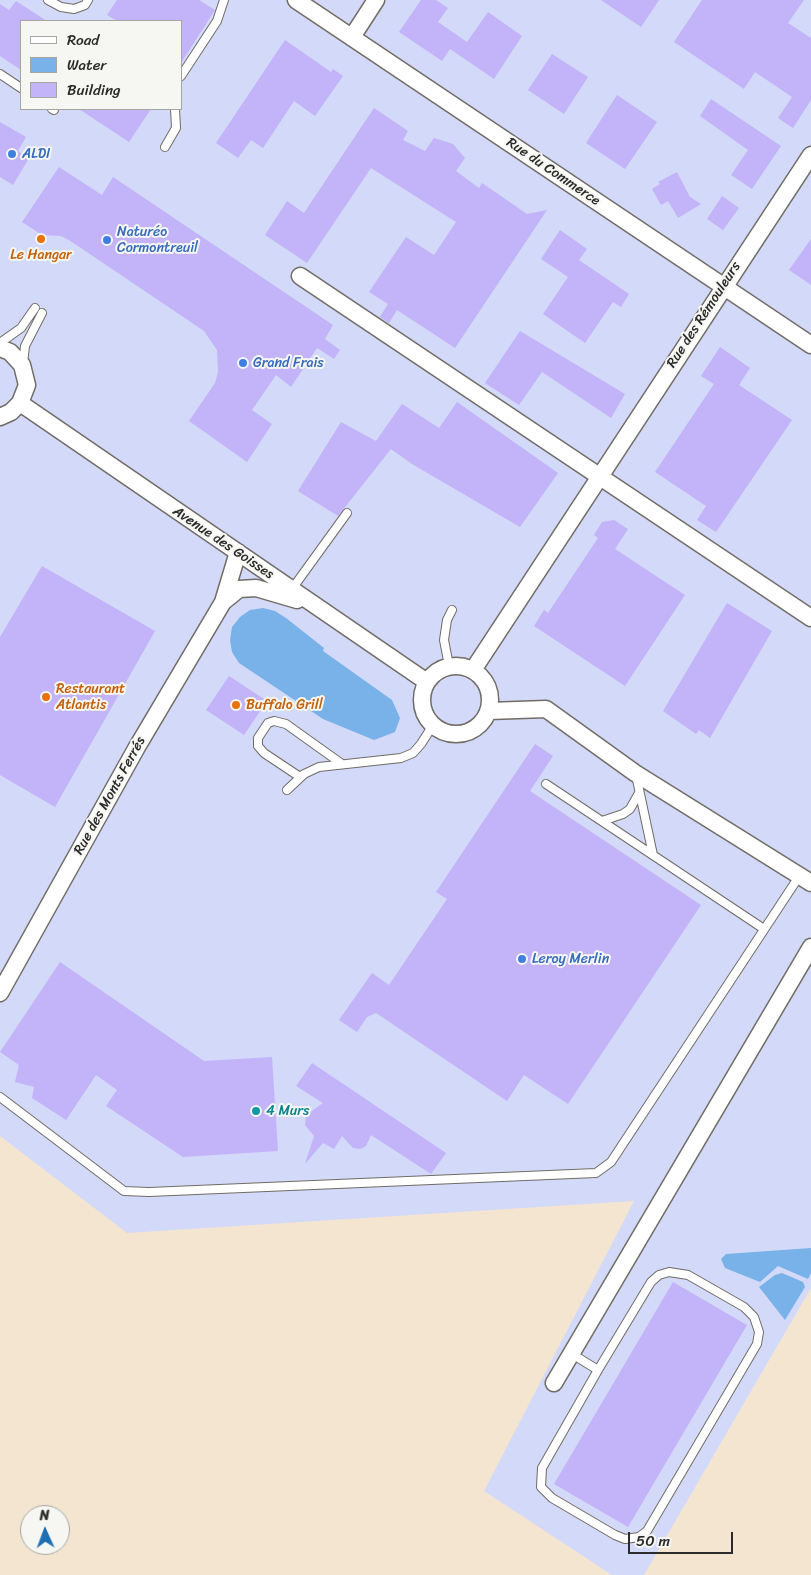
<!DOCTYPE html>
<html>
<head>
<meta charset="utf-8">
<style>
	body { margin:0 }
	#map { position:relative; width:811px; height:1575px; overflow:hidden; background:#f4e5d1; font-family:Sriracha,sans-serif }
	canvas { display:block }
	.legend { position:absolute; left:20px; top:20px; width:162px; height:90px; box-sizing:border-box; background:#f6f6f2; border:1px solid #a5a5a2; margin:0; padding:6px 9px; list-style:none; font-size:15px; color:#2b2b2b }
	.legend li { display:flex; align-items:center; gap:10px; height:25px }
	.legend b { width:25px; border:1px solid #a5a5a2 }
	.north { position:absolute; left:20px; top:1505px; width:50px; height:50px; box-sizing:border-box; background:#f6f6f2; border:1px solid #a5a5a2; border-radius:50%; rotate:358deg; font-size:14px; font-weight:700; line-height:20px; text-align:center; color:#2b2b2b }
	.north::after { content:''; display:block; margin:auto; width:18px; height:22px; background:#1f6fb2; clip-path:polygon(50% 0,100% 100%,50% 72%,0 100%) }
	.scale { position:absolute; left:628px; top:1532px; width:105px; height:22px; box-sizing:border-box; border:2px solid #2b2b2b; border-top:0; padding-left:6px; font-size:15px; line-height:18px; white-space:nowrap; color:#2b2b2b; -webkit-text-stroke:4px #f6f6f2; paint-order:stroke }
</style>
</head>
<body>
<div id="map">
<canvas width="811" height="1575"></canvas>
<ul class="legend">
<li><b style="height:6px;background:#fff"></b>Road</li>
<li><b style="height:14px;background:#79b1e9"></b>Water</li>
<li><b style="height:14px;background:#c3b3f8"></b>Building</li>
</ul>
<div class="north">N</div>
<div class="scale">50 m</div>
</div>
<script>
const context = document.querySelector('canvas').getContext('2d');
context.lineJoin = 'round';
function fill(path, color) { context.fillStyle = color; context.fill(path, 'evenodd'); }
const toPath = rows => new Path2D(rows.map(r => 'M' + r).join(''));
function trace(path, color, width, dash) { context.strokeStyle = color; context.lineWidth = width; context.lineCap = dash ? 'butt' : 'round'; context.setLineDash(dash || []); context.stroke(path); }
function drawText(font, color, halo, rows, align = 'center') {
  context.font = font + ' Sriracha,sans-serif'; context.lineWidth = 4; context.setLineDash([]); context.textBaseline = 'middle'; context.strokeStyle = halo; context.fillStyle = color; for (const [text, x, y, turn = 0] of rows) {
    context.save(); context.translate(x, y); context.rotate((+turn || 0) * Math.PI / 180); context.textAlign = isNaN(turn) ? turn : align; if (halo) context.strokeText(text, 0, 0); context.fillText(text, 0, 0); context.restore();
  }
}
fill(toPath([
	[0,0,811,0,811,1288,644,1575,612,1575,484,1491,634,1201,127,1233,0,1136],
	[21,21,181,21,181,109,21,109]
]), '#d3d9f9');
fill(toPath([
	[263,608,275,611,286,618,324,648,323,651,392,700,400,718,395,732,374,740,323,719,239,663,232,652,230,640,232,627,240,617,250,610],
	[811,1248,811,1273,808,1279,778,1266,760,1282,725,1268,721,1259,726,1254],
	[782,1273,803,1282,805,1287,785,1320,759,1287,775,1275]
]), '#79b1e9');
fill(toPath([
	[117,0,199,0,215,10,181,63,181,21,117,21,107,15],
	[421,0,436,0,448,8,438,22,467,42,488,12,522,36,494,79,450,49,442,61,399,32],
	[601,0,659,0,641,27],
	[702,0,804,0,788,23,811,38,811,100,793,128,778,118,792,97,755,72,744,89,674,42],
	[16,1,47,21,21,21,21,70,0,56,0,4,9,10],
	[285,40,331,72,333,69,343,76,315,116,294,101,263,148,251,140,238,158,216,143],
	[552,54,588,77,564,114,528,90],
	[617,95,657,122,625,169,586,143],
	[711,99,781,146,752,189,731,175,748,150,700,116],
	[374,108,408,131,403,140,425,151,434,138,453,144,465,158,456,171,479,188,482,183,527,214,547,210,455,348,397,310,389,323,380,317,388,304,369,292,406,237,434,255,456,222,371,168,307,263,265,235,287,201,304,213],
	[79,109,151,109,129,142],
	[0,122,26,137,18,151,29,158,13,185,0,177],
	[59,167,102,195,113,177,333,325,325,339,340,350,334,359,317,348,291,387,276,375,252,410,272,424,247,462,189,421,215,383,218,372,217,350,204,331,69,240,61,236,42,235,22,222],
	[677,172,690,197,701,204,678,218,668,201,661,205,652,189,660,184,658,182],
	[722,196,739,208,723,230,707,219],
	[560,230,587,249,579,260,629,294,621,307,613,302,585,343,543,314,568,277,541,259],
	[811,239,811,285,789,270],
	[520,331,625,394,611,418,542,372,519,405,485,383],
	[720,347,750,368,739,385,792,420,716,532,697,520,706,506,655,472,714,384,701,376],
	[457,402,558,473,520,527,412,464,391,449,338,516,298,491,341,422,376,441,402,404,439,428],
	[614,520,628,529,615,549,685,595,625,686,534,626,544,610,548,613,598,538,594,535,602,522],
	[42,566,155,631,55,807,0,775,0,637],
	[727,603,772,631,710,738,699,730,696,734,663,711],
	[229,676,267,701,244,735,206,710],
	[535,744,553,756,530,791,701,905,568,1104,524,1075,507,1101,376,1013,367,1017,357,1032,339,1020,372,973,389,985,447,899,436,892],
	[60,962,204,1061,272,1057,278,1151,183,1157,106,1106,117,1090,96,1075,66,1120,32,1098,34,1087,15,1082,19,1065,0,1052],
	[312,1063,446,1153,431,1174,371,1135,366,1146,360,1149,353,1148,342,1136,334,1149,323,1143,305,1164,314,1136,305,1125,306,1115,323,1103,296,1086],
	[673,1282,747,1325,628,1527,554,1484]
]), '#c3b3f8');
const lane = toPath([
	[48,0,61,7,74,9,85,5,88,0],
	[0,74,21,88],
	[181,76,217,21,224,0],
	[52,109,54,110],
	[165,147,176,128,175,109],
	[0,343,21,328,35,308],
	[23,363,25,346,42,313],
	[292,589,347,513],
	[449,666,444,640,447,620,452,610],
	[636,775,653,855],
	[300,777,264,753,258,746,258,738,268,723,274,721,286,724,342,764],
	[546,784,764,929],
	[287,790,304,774,319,767,401,758,413,753,421,744,433,725],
	[602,821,623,814,630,809,639,793],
	[0,1097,124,1191,149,1192,596,1173,611,1162,800,875],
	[572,1354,598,1370,542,1468,541,1487,552,1498,615,1535,625,1539,639,1537,647,1531,757,1344,759,1332,754,1317,744,1307,688,1275,669,1272,659,1275,651,1282,598,1370]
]);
const street = toPath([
	[296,0,811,345],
	[352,37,376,0],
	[300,276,811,618],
	[0,348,10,352,22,365,27,385,20,403,11,412,0,417],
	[20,403,427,682],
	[223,602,239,589,256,588,297,600],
	'422 700a34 34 0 1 1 68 0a34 34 0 1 1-68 0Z',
	[473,670,811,155],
	[489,711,546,709,635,773,811,883],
	[0,993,137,747,223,602,238,552],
	[554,1383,811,947]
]);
trace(lane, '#716c65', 10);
trace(street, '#716c65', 19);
trace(lane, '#fff', 8);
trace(street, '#fff', 16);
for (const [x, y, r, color] of [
	[12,154,5,"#3f7fe0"],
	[41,239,5,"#e8710a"],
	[107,240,5,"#3f7fe0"],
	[243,363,5,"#3f7fe0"],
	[46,697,5,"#e8710a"],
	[236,705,5,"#e8710a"],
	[522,959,5,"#3f7fe0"],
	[256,1111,5,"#0f9aa8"]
]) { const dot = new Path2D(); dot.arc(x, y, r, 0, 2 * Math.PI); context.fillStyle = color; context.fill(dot); trace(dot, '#f6f6f2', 2); }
drawText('14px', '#366cbe', '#f6f6f2', [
	["ALDI",22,154],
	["Naturéo",117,232],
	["Cormontreuil",117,248],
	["Grand Frais",253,363],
	["Leroy Merlin",532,959]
], 'left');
drawText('14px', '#2b2b2b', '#f6f6f2', [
	["Rue du Commerce",553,172,34],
	["Rue des Rémouleurs",704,315,-57],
	["Avenue des Goisses",223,543,34],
	["Rue des Monts Ferrés",110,796,-61]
]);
drawText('14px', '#c56008', '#f6f6f2', [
	["Le Hangar",41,255,"center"],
	["Restaurant",56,689],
	["Atlantis",56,705],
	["Buffalo Grill",246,705]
], 'left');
drawText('14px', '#0d838f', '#f6f6f2', [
	["4 Murs",266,1111]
], 'left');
</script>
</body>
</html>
